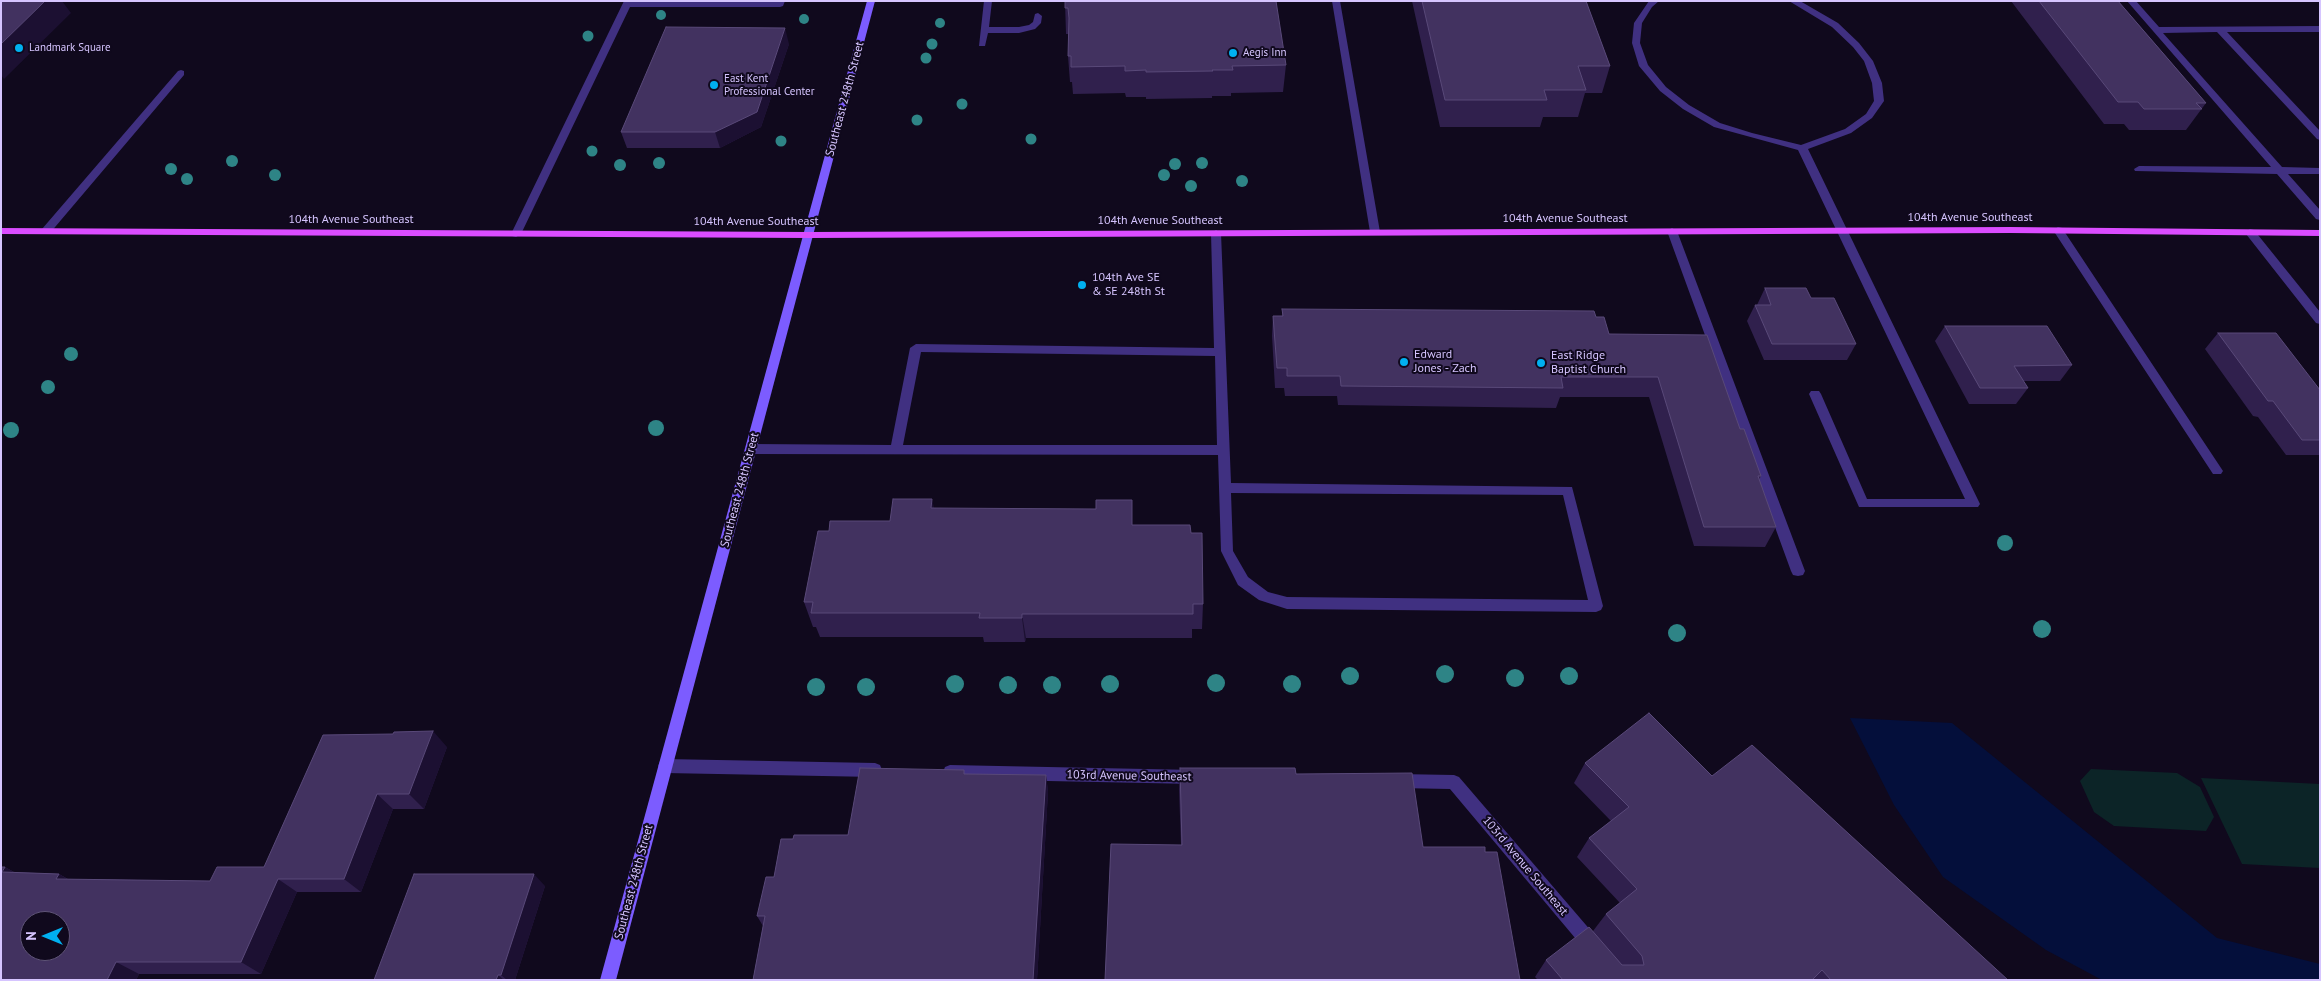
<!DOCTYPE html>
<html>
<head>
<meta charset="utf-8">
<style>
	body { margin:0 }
	#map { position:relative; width:2321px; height:981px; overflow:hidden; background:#10091d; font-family:"PT Sans",sans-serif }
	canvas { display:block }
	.frame { position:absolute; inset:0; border:2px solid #d6c5ff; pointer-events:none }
	.north { position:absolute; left:20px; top:911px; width:50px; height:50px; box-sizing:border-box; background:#10091d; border:1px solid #5f5477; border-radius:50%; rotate:270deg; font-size:14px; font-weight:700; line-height:20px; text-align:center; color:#d6c5ff }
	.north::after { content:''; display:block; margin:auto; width:18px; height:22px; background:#00b0f0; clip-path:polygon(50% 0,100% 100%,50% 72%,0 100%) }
</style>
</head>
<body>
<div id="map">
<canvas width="2321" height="981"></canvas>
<div class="frame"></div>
<div class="north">N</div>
</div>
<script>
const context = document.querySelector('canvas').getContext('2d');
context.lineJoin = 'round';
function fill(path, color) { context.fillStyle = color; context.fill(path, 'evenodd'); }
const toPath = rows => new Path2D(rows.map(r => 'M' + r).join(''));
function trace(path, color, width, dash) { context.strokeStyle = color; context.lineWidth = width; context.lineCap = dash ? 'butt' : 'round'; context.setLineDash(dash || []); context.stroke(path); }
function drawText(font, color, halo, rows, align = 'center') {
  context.font = font + ' "PT Sans",sans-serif'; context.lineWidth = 4; context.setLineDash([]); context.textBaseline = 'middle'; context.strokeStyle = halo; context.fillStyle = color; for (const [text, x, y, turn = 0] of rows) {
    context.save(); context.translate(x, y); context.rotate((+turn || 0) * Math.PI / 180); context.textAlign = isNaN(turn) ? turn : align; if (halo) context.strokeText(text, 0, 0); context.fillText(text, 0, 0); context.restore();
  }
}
fill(toPath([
	[2091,769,2177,773,2200,787,2214,817,2206,831,2114,826,2094,812,2080,781],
	[2201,778,2320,784,2320,868,2242,864]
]), '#0c2427');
fill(toPath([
	[1850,718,1952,723,2217,938,2320,964,2320,980,2102,980,2046,950,1943,877,1894,805]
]), '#040f3b');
fill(toPath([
	[624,1,785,1,783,6,780,7,630,7,521,234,516,237,512,236,511,234,624,1],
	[984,1,992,1,989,27,1019,27,1029,25,1033,22,1035,14,1038,13,1042,16,1041,23,1035,29,1019,33,988,33,985,46,979,46,984,1],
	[1332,1,1340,1,1380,232,1375,235,1370,232,1332,1],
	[1649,1,1659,1,1652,7,1642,23,1640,43,1648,65,1666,87,1689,105,1720,123,1752,133,1801,145,1845,129,1866,114,1874,101,1872,83,1864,61,1853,47,1832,27,1789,1,1800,1,1838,23,1859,43,1873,61,1882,83,1884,101,1872,118,1851,133,1808,149,1980,504,1978,507,1859,507,1809,394,1811,391,1819,391,1821,394,1867,499,1965,499,1798,150,1714,127,1683,109,1660,91,1639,66,1632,43,1634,23,1649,1],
	[2127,1,2136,1,2159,27,2320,26,2320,32,2227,32,2320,131,2320,140,2317,139,2217,32,2163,33,2282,167,2320,168,2320,174,2288,174,2320,210,2320,220,2316,219,2277,174,2135,171,2134,169,2139,166,2271,167,2127,1],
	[181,70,184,71,184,75,50,233,42,233,42,229,178,71,181,70],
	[2058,227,2062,228,2221,468,2223,471,2221,474,2213,474,2053,230,2058,227],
	[1672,228,1677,231,1805,571,1803,575,1798,576,1793,575,1791,571,1667,231,1672,228],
	[2250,229,2254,230,2320,312,2320,324,2316,323,2246,234,2245,232,2250,229],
	[1216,230,1221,233,1231,483,1572,487,1603,606,1601,610,1596,612,1287,609,1259,600,1238,585,1221,551,1218,455,751,454,745,449,751,444,891,445,910,348,916,344,1214,348,1211,233,1216,230],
	[921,352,1215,356,1217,445,903,445,921,352],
	[1231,493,1563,495,1588,600,1287,597,1268,592,1248,577,1233,551,1231,493]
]), '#403081');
fill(toPath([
	[665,759,875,763,880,765,882,770,880,775,875,777,665,773,660,771,658,766,660,761,665,759],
	[950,765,1195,770,1200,772,1202,777,1200,782,1195,784,950,779,945,777,943,772,945,767,950,765],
	[1397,774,1454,775,1459,777,1598,939,1600,945,1598,951,1592,953,1586,951,1450,789,1397,788,1392,786,1390,781,1392,776,1397,774]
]), '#403081');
fill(toPath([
	[867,1,875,1,616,980,600,980,867,1]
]), '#7c5cff');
fill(toPath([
	[2010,227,2320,230,2320,236,2010,233,809,238,1,234,1,228,809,232,2010,227]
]), '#da4cff');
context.fillStyle = '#2e8486';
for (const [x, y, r] of [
	[661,15,5],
	[804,19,5],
	[940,23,5],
	[588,36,5.5],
	[932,44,5.5],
	[926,58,5.5],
	[962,104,5.5],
	[917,120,5.5],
	[1031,139,5.5],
	[781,141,5.5],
	[592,151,5.5],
	[232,161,6],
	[659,163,6],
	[1202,163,6],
	[1175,164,6],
	[620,165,6],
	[171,169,6],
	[275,175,6],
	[1164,175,6],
	[187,179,6],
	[1242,181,6],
	[1191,186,6],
	[71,354,7],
	[48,387,7],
	[656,428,8],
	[11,430,8],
	[2005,543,8],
	[2042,629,9],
	[1677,633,9],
	[1445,674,9],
	[1350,676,9],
	[1569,676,9],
	[1515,678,9],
	[1216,683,9],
	[955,684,9],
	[1110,684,9],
	[1292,684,9],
	[1008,685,9],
	[1052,685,9],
	[816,687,9],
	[866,687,9]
]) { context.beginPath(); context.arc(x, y, r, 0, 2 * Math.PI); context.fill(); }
fill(toPath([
	[1065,1,1286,65,1283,92,1231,93,1231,96,1212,96,1212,98,1146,99,1146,97,1126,97,1125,93,1073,94,1072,82,1070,82,1068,56,1068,34,1066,34],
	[1412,1,1586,1,1610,66,1602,93,1585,93,1578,117,1543,117,1540,127,1440,127],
	[2011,1,2118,1,2206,103,2186,130,2129,130,2124,124,2104,124],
	[789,44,761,127,720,148,627,148,621,132],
	[1765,288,1811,298,1856,344,1847,360,1764,360,1747,321,1755,305,1757,305],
	[1282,309,1596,317,1609,334,1740,429,1761,476,1759,480,1776,527,1765,547,1694,546,1649,397,1560,397,1556,408,1338,405,1337,396,1285,396,1284,388,1275,388,1272,336,1273,316,1282,316],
	[1945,326,2072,365,2060,381,2023,381,2028,388,2016,404,1969,404,1935,341],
	[2218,333,2320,390,2320,455,2286,455,2258,417,2253,416,2205,349],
	[934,508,1133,525,1191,533,1203,604,1202,629,1192,629,1192,638,1026,638,1025,642,984,642,983,637,820,637,816,627,813,627,804,602,829,531,890,521],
	[447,747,424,809,393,809,361,892,297,892,261,974,139,974,136,980,1,980,5,867,14,872,59,874,68,879,210,881,264,867],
	[1585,763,1712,776,2008,980,1538,980,1535,977,1546,960,1593,931,1606,914,1620,903,1577,857,1589,838,1611,821,1574,783],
	[1180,768,1296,774,1423,847,1485,852,1181,845,1179,789],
	[965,774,1046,775,1048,792,1037,980,753,980,763,926,757,916,774,877,793,839,848,835],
	[545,886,515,980,374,980]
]), '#30204d');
fill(toPath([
	[45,1,62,1,71,13,4,79,1,75,1,44],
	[785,28,789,44,761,127,720,148,715,132],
	[932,499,938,525,931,508],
	[1022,614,1026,638,1025,642,1022,618],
	[433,731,447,747,424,809,409,794],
	[1046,775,1048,792,1037,980,1033,980],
	[377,794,393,809,361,892,344,879],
	[5,867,29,881,2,872],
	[59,874,82,888,56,879],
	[534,874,545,886,515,980,507,980,501,975],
	[278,879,297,892,261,974,241,962],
	[116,962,139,974,136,980,107,980],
	[498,975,504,980,496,980]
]), '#1c1032');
const building = toPath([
	[1,1,45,1,1,44,1,1],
	[1065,1,1276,1,1286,65,1232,66,1233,70,1212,70,1213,71,1146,72,1146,70,1125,71,1125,66,1071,67,1071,56,1068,56,1069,18,1068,8,1065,8,1065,1],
	[1422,1,1586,1,1610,66,1578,66,1586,90,1544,90,1547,100,1445,100,1422,1],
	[2039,1,2118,1,2206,103,2196,103,2202,109,2144,109,2138,102,2118,102,2039,1],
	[666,27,785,28,757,112,715,132,621,132,666,27],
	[1765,288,1806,288,1811,298,1834,298,1856,344,1772,344,1755,305,1771,305,1765,288],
	[1282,309,1594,311,1596,317,1604,317,1609,334,1707,335,1740,429,1744,429,1761,476,1758,476,1776,527,1704,527,1658,377,1561,377,1563,388,1341,386,1340,376,1287,376,1287,368,1277,368,1273,316,1283,316,1282,309],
	[1945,326,2047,326,2072,365,2014,366,2028,388,1980,388,1945,326],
	[2218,333,2276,333,2320,390,2320,440,2302,440,2273,401,2268,401,2218,333],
	[893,499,932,499,931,508,1096,509,1096,500,1132,500,1132,525,1190,525,1191,533,1202,533,1203,604,1193,604,1193,614,1022,614,1022,618,979,618,980,613,811,613,813,602,804,602,818,531,829,531,830,521,890,521,893,499],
	[1649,713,1712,776,1752,745,2008,980,1831,980,1822,970,1812,980,1563,980,1546,960,1589,927,1622,965,1644,965,1642,956,1606,914,1637,889,1589,838,1629,807,1585,763,1649,713],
	[433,731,409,794,377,794,344,879,278,879,241,962,116,962,107,980,1,980,1,867,5,867,2,872,59,874,56,879,210,881,217,867,264,867,323,735,393,734,394,732,433,731],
	[30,921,60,921,60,951,30,951,30,921],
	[860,768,964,770,964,774,1046,775,1033,980,753,980,765,916,757,916,766,877,774,877,781,839,793,839,794,835,848,835,860,768],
	[1180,768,1295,768,1296,774,1412,773,1423,847,1485,847,1485,852,1497,852,1520,980,1105,980,1111,844,1182,845,1180,768],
	[414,874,534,874,501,975,498,975,496,980,374,980,414,874]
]);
fill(building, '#423260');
trace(building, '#594979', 1);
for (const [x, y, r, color] of [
	[19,48,5,"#00b0f0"],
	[1233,53,5,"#00b0f0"],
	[714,85,5,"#00b0f0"],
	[1082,285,5,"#00b0f0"],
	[1404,362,5,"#00b0f0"],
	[1541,363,5,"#00b0f0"]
]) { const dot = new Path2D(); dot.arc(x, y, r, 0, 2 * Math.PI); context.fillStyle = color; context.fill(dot); trace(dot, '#10091d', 2); }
drawText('11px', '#d6c5ff', '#10091d', [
	["Landmark Square",29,48],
	["Aegis Inn",1243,53],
	["East Kent",724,79],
	["Professional Center",724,92]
], 'left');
drawText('12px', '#d6c5ff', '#10091d', [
	["Southeast 248th Street",845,99,-75],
	["104th Avenue Southeast",1970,218],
	["104th Avenue Southeast",1565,219],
	["104th Avenue Southeast",351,220],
	["104th Avenue Southeast",1160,221],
	["104th Avenue Southeast",756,222],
	["Southeast 248th Street",740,490,-75],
	["103rd Avenue Southeast",1129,776,1],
	["103rd Avenue Southeast",1525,866,50],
	["Southeast 248th Street",634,882,-75]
]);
drawText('12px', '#d6c5ff', '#10091d', [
	["104th Ave SE",1092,278],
	["& SE 248th St",1092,292],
	["Edward",1414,355],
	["Jones - Zach",1414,369],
	["East Ridge",1551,356],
	["Baptist Church",1551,370]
], 'left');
</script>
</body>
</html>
